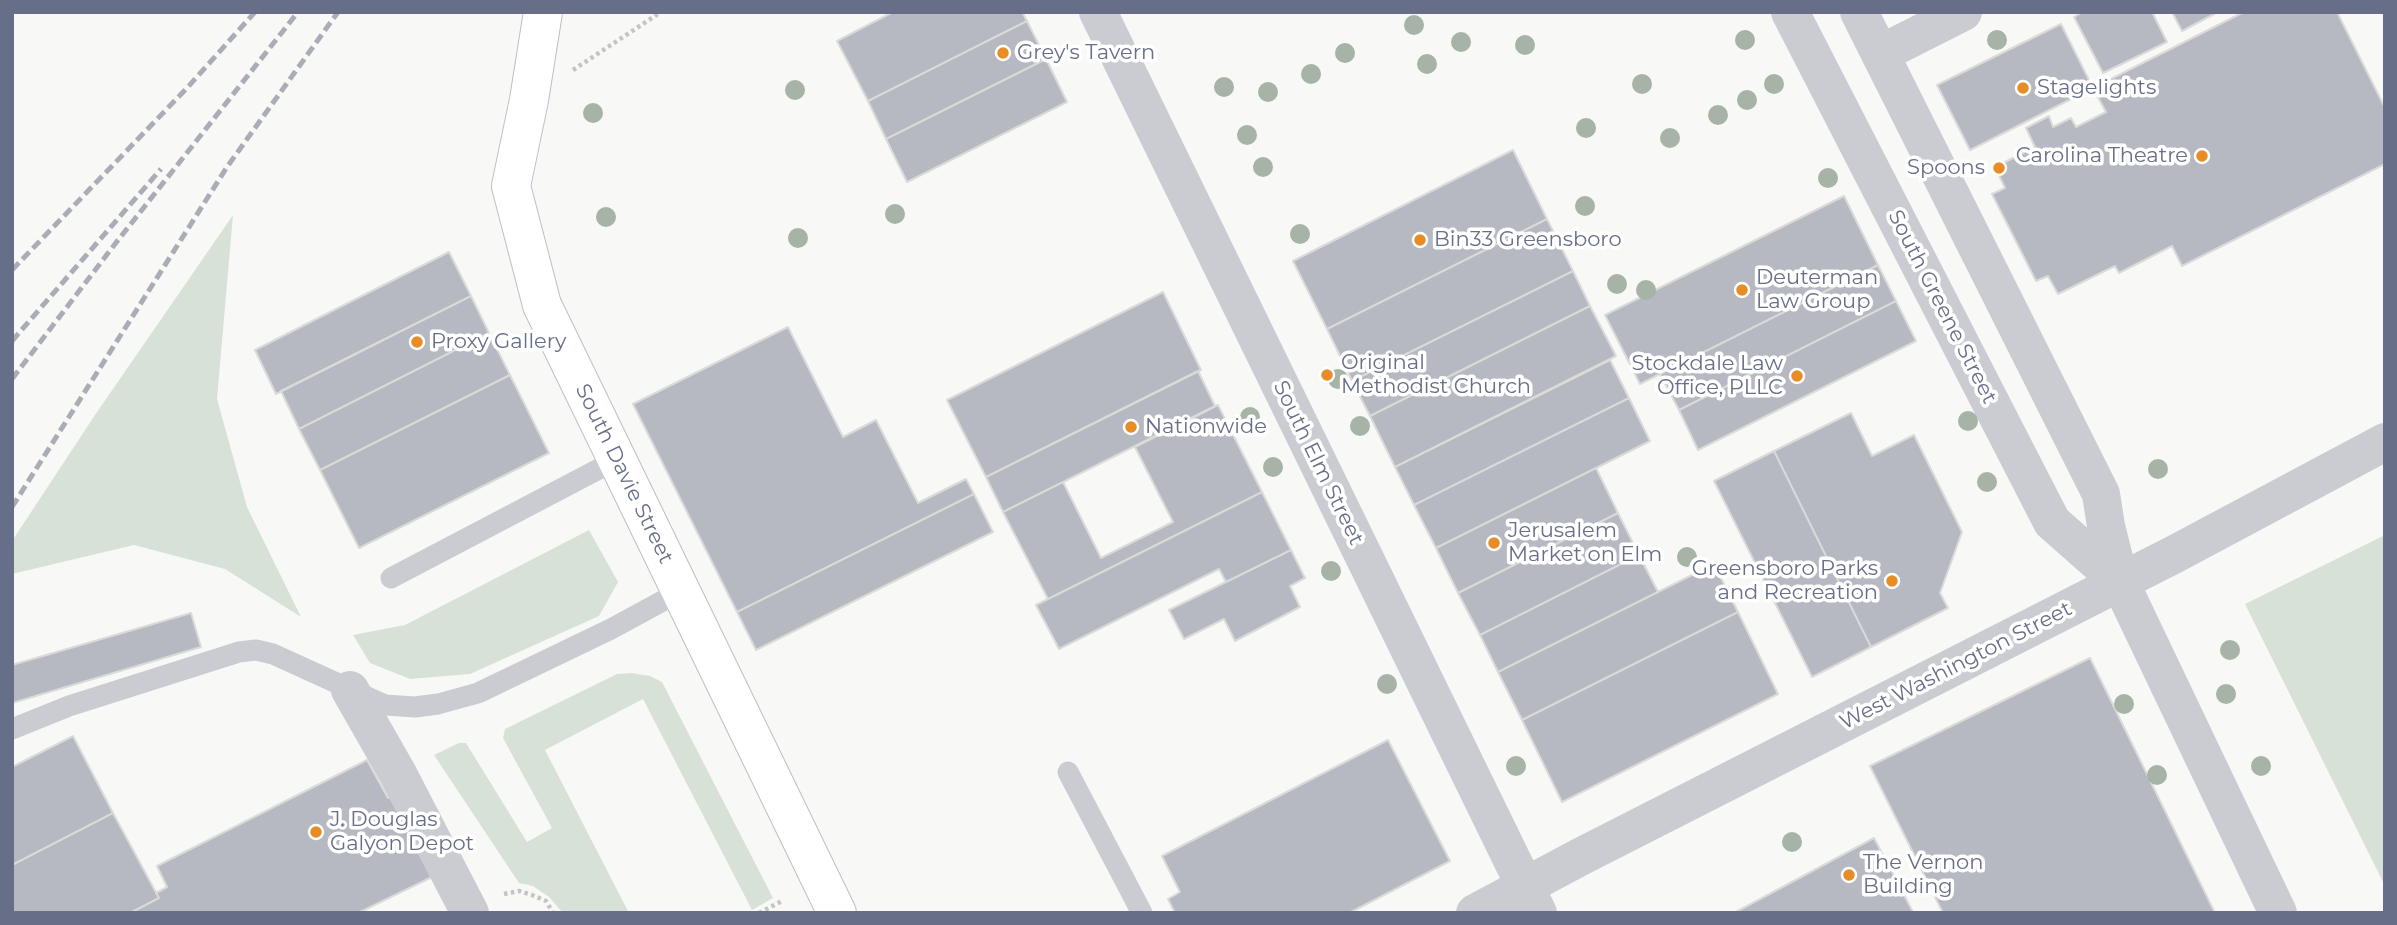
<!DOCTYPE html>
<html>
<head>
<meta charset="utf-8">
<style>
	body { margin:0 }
	#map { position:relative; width:2397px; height:925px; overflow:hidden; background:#f8f9f6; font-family:Montserrat,sans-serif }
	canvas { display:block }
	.frame { position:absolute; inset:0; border:14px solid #676f88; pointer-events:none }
</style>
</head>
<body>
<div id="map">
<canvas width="2397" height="925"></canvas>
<div class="frame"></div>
</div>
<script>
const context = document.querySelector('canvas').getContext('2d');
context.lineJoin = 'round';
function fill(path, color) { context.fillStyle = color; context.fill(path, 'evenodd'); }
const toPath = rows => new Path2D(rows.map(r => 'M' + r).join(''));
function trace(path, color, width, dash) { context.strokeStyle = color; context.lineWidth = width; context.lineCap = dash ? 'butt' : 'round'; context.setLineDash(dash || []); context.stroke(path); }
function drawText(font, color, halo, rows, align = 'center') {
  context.font = font + ' Montserrat,sans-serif'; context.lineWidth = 7; context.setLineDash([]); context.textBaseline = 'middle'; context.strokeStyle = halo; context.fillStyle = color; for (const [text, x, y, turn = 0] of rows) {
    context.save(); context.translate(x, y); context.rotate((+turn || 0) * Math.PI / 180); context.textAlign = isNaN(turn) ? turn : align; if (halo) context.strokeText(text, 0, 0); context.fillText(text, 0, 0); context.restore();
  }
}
fill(toPath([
	[233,215,217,399,247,507,301,617,225,569,134,545,12,574,12,541,95,415],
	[589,530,618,582,599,616,470,674,410,679,370,663,353,635,405,625],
	[2385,535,2385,886,2245,604],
	[631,673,650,676,662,682,773,898,752,910,643,699,545,750,629,913,563,913,549,897,533,886,519,883,434,755,459,743,466,743,527,842,552,828,503,738,505,729,617,674]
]), '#d8e1d7');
const building = toPath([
	[893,12,1022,12,1027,21,868,101,837,41,893,12],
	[2083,12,2152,12,2167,42,2103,73,2074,17,2083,12],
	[2172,12,2218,12,2182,31,2172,12],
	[2244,12,2337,12,2385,108,2385,164,2182,266,2172,246,2119,273,2115,266,2058,294,2048,276,2036,281,1992,194,2005,188,1995,167,2035,147,2026,128,2049,116,2053,127,2071,118,2076,127,2106,112,2093,88,2244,12],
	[1027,21,1046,59,886,139,868,101,1027,21],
	[2061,24,2093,88,1970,150,1937,85,2061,24],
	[1046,59,1067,102,907,182,886,139,1046,59],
	[1513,150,1547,219,1327,329,1293,261,1513,150],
	[1844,196,1878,265,1640,384,1605,315,1844,196],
	[1547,219,1573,271,1352,381,1327,329,1547,219],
	[449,252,471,296,276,394,255,350,449,252],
	[1878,265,1896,301,1679,410,1660,374,1878,265],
	[1573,271,1590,306,1370,416,1352,381,1573,271],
	[1163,292,1201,370,986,477,947,400,1163,292],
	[471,296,489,333,299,429,281,391,471,296],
	[1896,301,1916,341,1698,450,1679,410,1896,301],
	[1590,306,1616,356,1395,467,1370,416,1590,306],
	[788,327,843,437,876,420,918,503,966,479,974,494,737,612,633,404,788,327],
	[489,333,510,375,320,470,299,429,489,333],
	[1610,360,1629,398,1414,505,1395,467,1610,360],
	[1198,371,1215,406,1003,512,986,477,1198,371],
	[510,375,549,453,359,548,320,470,510,375],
	[1629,398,1650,441,1436,548,1414,505,1629,398],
	[1218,405,1262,492,1048,599,1003,512,1063,482,1101,558,1173,522,1135,447,1218,405],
	[1851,413,1872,456,1914,435,1962,532,1940,593,1948,608,1871,647,1774,451,1851,413],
	[1774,451,1871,647,1812,677,1714,481,1774,451],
	[1596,468,1618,513,1458,593,1436,548,1596,468],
	[1262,492,1291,550,1226,582,1219,569,1059,649,1036,605,1262,492],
	[974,494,993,532,756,650,737,612,974,494],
	[1618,513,1639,555,1480,635,1458,593,1618,513],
	[1291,550,1305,578,1290,586,1300,607,1235,641,1224,619,1184,639,1169,610,1291,550],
	[1639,555,1658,592,1498,672,1480,635,1639,555],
	[1714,564,1738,612,1522,720,1498,672,1714,564],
	[1738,612,1778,694,1562,802,1522,720,1738,612],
	[191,613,201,647,12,703,12,665,191,613],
	[2090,658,2215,913,1943,913,1870,766,2090,658],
	[73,736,113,813,12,865,12,767,73,736],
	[1388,740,1450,861,1349,913,1175,913,1168,899,1180,892,1162,856,1388,740],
	[367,760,388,798,391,797,432,877,358,913,130,913,159,898,156,893,167,887,157,866,367,760],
	[113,813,159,898,130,913,12,913,12,865,113,813],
	[1874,838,1913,912,1734,913,1874,838]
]);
fill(building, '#b6b9c1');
trace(building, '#dadad8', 2);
const secondary = toPath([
	[543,12,529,100,511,186,542,305,837,913]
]);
trace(secondary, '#bdbfc5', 40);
trace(toPath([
	[573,70,661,12],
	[504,894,519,891,532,895,546,901,553,913],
	[759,913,782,901]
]), '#c4c4c7', 4.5, [3.5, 3.5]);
trace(toPath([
	[391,578,616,460],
	[12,729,69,706,239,652,256,650,273,654,385,705,415,707,438,704,478,693,611,629,681,591],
	[1068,772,1142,913]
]), '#cbccd1', 21);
trace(toPath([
	[1880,54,1963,12],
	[350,690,398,774,470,913]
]), '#cbccd1', 38);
trace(toPath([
	[1098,12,1538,913],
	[1790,12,2052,522,2120,582],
	[1859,12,2101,494,2106,526,2120,582,2278,913],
	[1475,913,1580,857,2175,554,2385,442]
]), '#cbccd1', 38);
trace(secondary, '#fff', 38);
trace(toPath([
	[12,270,187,88,255,12],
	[12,341,161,169],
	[12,379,115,244,298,12],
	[12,507,227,167,338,12]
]), '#aaadb5', 5, [10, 5]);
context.fillStyle = '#a6b3a6';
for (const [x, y] of [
	[1414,25],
	[1745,40],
	[1997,40],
	[1461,42],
	[1525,45],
	[1345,53],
	[1427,64],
	[1311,74],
	[1642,84],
	[1774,84],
	[1224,87],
	[795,90],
	[1268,92],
	[1747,100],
	[593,113],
	[1718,115],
	[1586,128],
	[1247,135],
	[1670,138],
	[1263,167],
	[1828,178],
	[1585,206],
	[895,214],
	[606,217],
	[1300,234],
	[798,238],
	[1617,284],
	[1646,290],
	[1338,379],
	[1250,417],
	[1968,421],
	[1360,426],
	[1273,467],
	[2158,469],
	[1987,482],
	[1687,557],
	[1331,571],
	[2230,650],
	[1387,684],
	[2226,694],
	[2124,704],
	[1516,766],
	[2261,766],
	[2157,775],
	[1792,842]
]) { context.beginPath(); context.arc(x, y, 10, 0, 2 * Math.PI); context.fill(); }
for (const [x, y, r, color] of [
	[1003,53,7,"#e88d26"],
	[2023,88,7,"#e88d26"],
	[2202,156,7,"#e88d26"],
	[1999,168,7,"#e88d26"],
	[1420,240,7,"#e88d26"],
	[1742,290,7,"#e88d26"],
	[417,342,7,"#e88d26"],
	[1327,375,7,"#e88d26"],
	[1797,376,7,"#e88d26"],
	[1131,427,7,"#e88d26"],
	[1494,543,7,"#e88d26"],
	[1892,581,7,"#e88d26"],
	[316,832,7,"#e88d26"],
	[1849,875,7,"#e88d26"]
]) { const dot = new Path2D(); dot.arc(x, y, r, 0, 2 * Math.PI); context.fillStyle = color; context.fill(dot); trace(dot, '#fff', 2.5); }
drawText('21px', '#676f88', '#fff', [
	["Grey's Tavern",1017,53],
	["Stagelights",2037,88],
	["Carolina Theatre",2188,156,"right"],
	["Spoons",1985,168,"right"],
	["Bin33 Greensboro",1434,240],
	["Deuterman",1756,278],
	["Law Group",1756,302],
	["Proxy Gallery",431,342],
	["Original",1341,363],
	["Methodist Church",1341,387],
	["Stockdale Law",1783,364,"right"],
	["Office, PLLC",1783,388,"right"],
	["Nationwide",1145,427],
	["Jerusalem",1508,531],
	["Market on Elm",1508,555],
	["Greensboro Parks",1878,569,"right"],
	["and Recreation",1878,593,"right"],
	["J. Douglas",330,820],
	["Galyon Depot",330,844],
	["The Vernon",1863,863],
	["Building",1863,887]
], 'left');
drawText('21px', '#676f88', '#fff', [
	["South Greene Street",1942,307,63],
	["South Elm Street",1318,463,64],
	["South Davie Street",624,474,64],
	["West Washington Street",1956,666,-27]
]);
</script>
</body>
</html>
